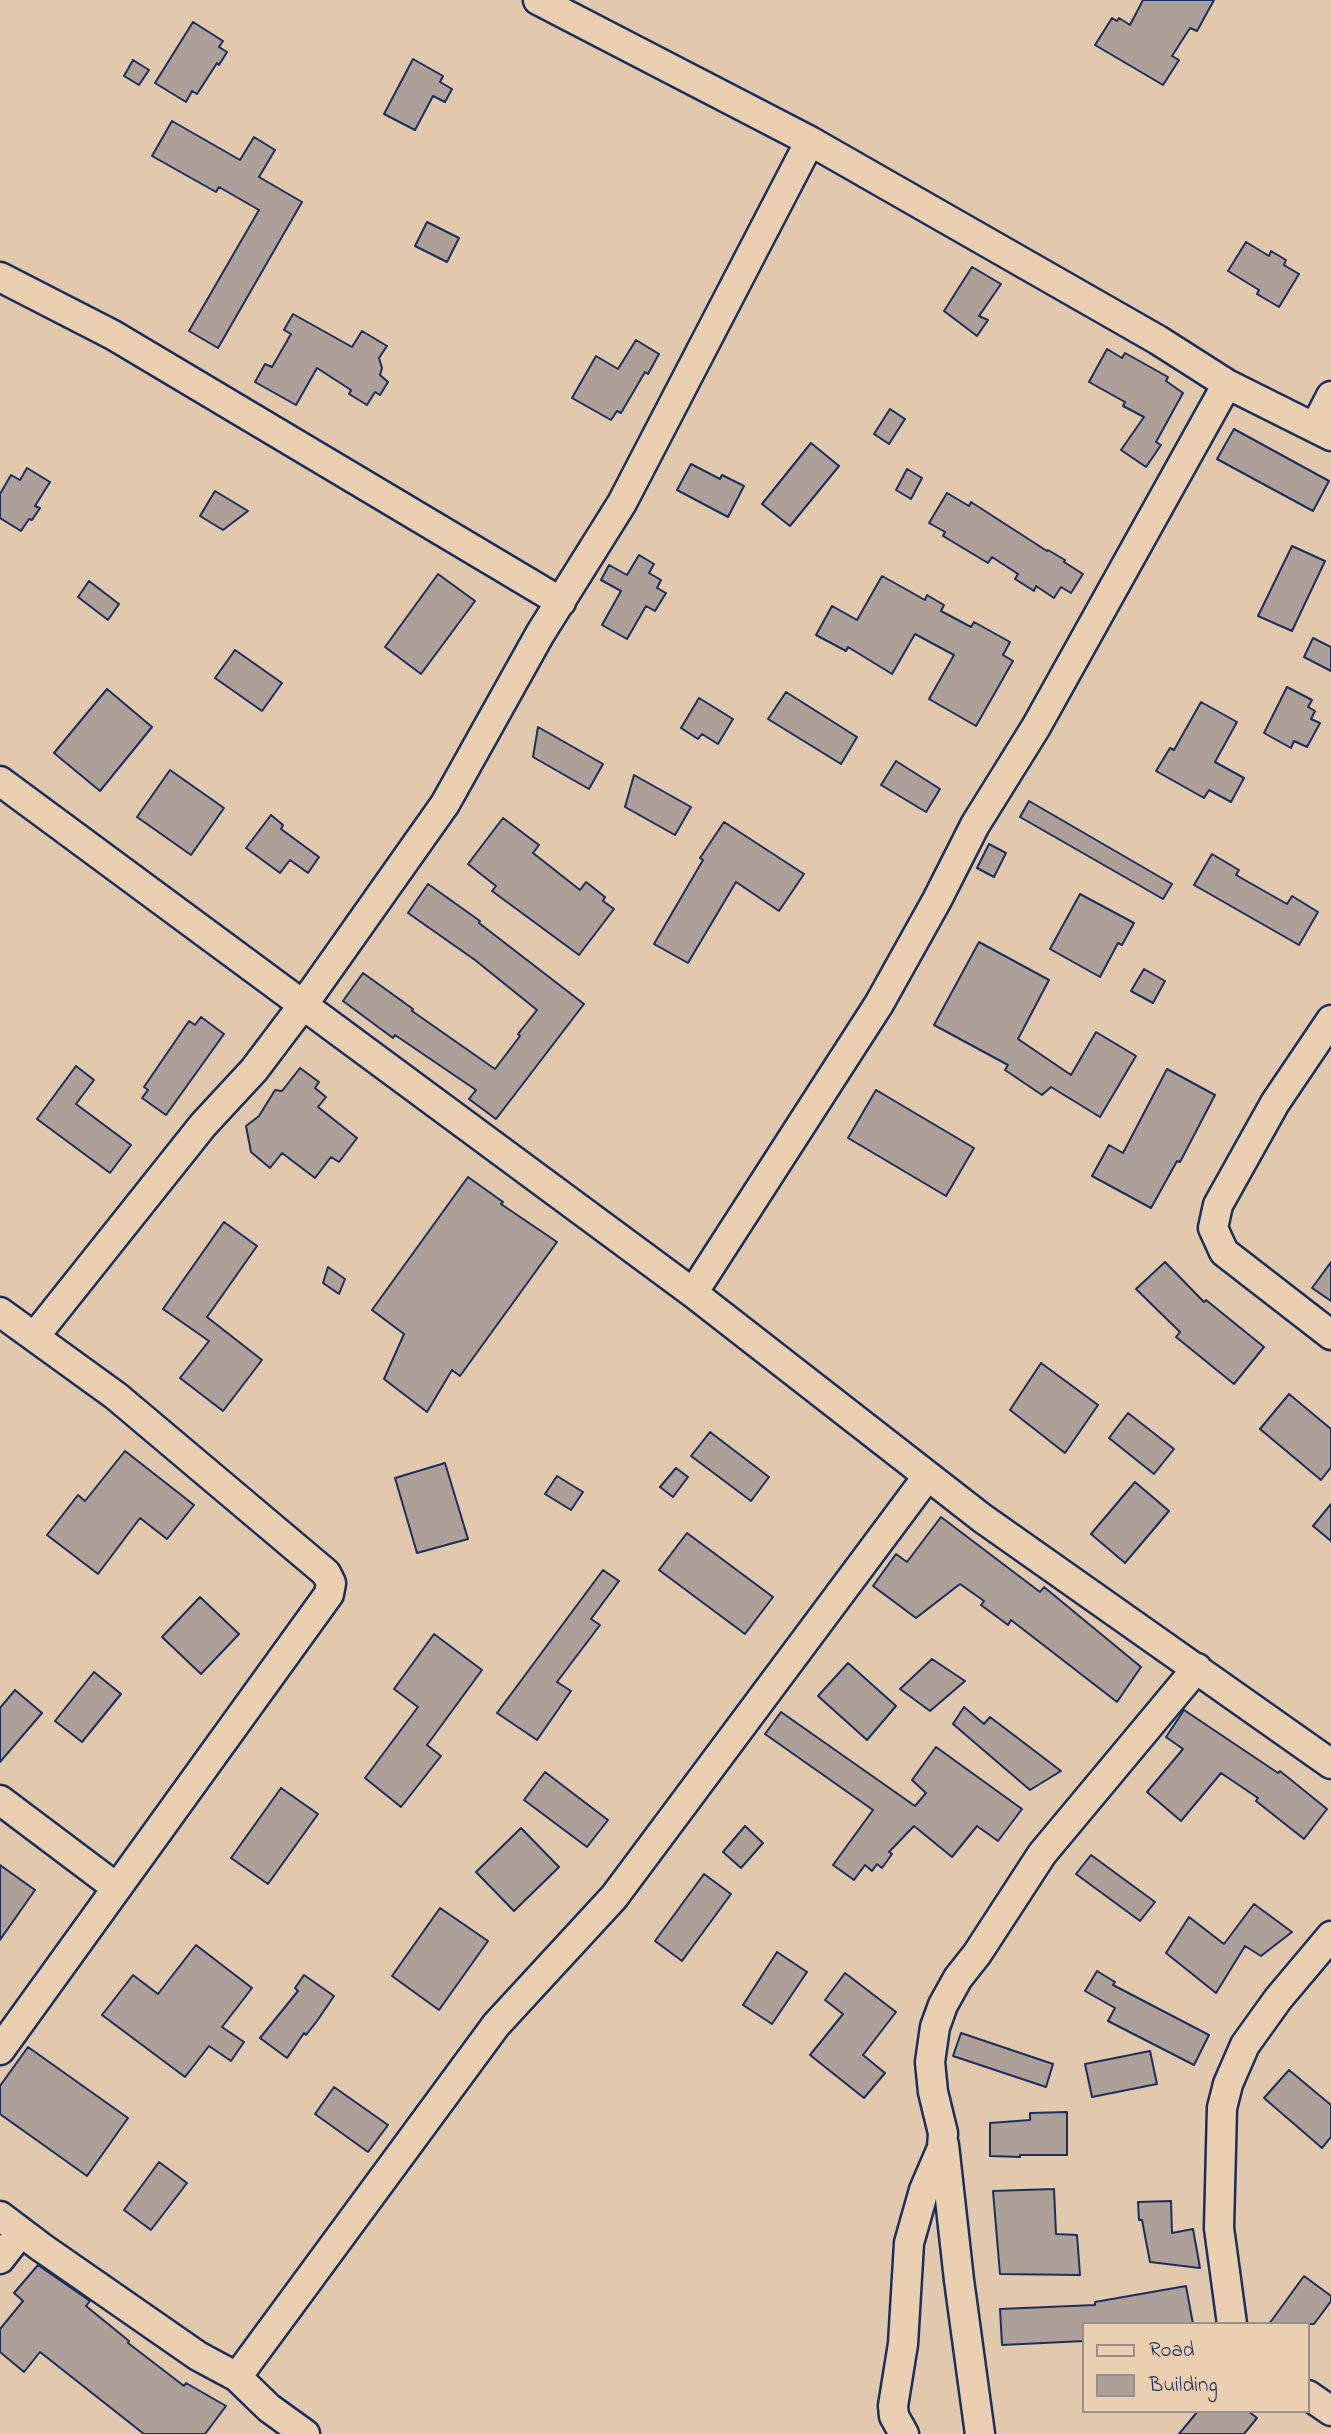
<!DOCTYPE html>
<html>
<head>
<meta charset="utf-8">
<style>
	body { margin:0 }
	#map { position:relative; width:1331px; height:2434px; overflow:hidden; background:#e2c9ae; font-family:"Indie Flower",sans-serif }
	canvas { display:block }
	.legend { position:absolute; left:1082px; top:2322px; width:228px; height:91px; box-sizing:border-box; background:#eacfb1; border:2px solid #978f90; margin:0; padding:9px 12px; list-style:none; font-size:21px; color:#1b2f5e }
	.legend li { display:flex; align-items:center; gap:14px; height:35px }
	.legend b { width:35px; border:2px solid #978f90 }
</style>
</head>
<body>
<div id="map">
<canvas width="1331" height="2434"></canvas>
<ul class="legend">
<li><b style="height:9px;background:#eacfb1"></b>Road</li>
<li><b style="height:19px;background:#ada098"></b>Building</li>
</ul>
</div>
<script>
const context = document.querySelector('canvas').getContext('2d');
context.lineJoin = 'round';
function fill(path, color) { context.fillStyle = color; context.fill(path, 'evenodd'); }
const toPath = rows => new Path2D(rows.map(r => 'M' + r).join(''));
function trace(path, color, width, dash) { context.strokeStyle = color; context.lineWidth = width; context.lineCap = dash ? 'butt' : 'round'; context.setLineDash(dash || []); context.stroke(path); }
const building = toPath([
	[1143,0,1214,0,1197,31,1190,28,1172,56,1179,60,1163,85,1095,45,1112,18,1117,21,1119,18,1130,25,1143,0],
	[193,22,223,41,219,47,227,52,219,65,217,63,197,94,192,91,186,102,155,83,193,22],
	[413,59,443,76,440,82,452,89,445,102,433,96,415,130,384,114,413,59],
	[133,60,149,70,139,85,124,76,133,60],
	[172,121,240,160,254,137,275,150,259,177,302,202,218,348,189,331,259,210,219,187,216,192,152,156,172,121],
	[427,222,459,238,447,262,415,246,427,222],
	[1246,242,1269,256,1271,251,1286,260,1284,265,1299,274,1279,307,1257,294,1259,290,1228,271,1246,242],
	[972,267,1001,284,979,316,988,320,977,336,944,311,972,267],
	[293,314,352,347,362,331,387,346,379,358,382,368,380,375,388,382,380,395,375,392,367,405,349,394,351,390,317,368,296,405,255,382,265,364,272,367,291,334,284,330,293,314],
	[636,340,659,354,648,374,645,372,621,413,617,411,611,420,572,398,596,356,618,369,636,340],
	[1107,349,1122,358,1125,353,1168,377,1166,381,1183,393,1156,442,1161,445,1146,467,1121,450,1144,417,1123,406,1125,402,1089,382,1107,349],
	[890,409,905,419,889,444,874,434,890,409],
	[1234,429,1329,481,1313,511,1217,459,1234,429],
	[811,443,839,466,790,526,762,504,811,443],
	[691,464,720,479,722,475,744,486,728,517,677,490,691,464],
	[27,468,50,482,35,506,40,508,32,520,29,519,21,531,0,518,0,494,11,475,20,480,27,468],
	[907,469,922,478,911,499,896,490,907,469],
	[215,491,248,511,223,530,200,516,215,491],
	[947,493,969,506,971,502,1047,551,1048,550,1065,560,1064,562,1083,574,1071,593,1061,587,1054,598,1036,586,1034,591,1015,579,1018,574,992,557,988,563,943,536,945,532,929,523,947,493],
	[1292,546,1325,561,1292,631,1258,616,1292,546],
	[639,555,654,564,649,573,661,580,657,588,666,593,655,611,646,606,627,639,602,625,621,591,601,580,609,565,627,575,639,555],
	[438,574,475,601,421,674,385,647,438,574],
	[882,576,925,600,927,595,944,605,941,611,971,627,974,622,1010,642,1003,655,1013,661,976,726,929,699,954,655,915,634,892,674,848,647,846,651,816,635,832,606,857,620,882,576],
	[89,581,119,604,108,620,78,597,89,581],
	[1313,638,1331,647,1331,671,1304,657,1313,638],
	[235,650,282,683,262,711,215,678,235,650],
	[1287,687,1312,700,1308,707,1315,711,1311,719,1320,723,1307,747,1294,741,1291,748,1264,733,1287,687],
	[107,689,152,727,100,791,54,753,107,689],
	[786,692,857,737,841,764,768,719,786,692],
	[699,698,733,719,718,744,702,734,698,739,681,728,699,698],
	[1201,702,1237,722,1215,762,1244,778,1231,802,1209,790,1204,798,1156,771,1170,748,1174,750,1201,702],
	[538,727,603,764,589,789,533,757,538,727],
	[896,761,940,789,926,812,881,785,896,761],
	[170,770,224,808,191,855,137,817,170,770],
	[634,775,691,807,675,835,625,807,634,775],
	[1029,801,1172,884,1163,899,1020,817,1029,801],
	[271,815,283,825,281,829,319,857,308,873,290,860,280,873,246,848,271,815],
	[503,818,539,845,533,853,580,890,586,882,605,897,603,901,614,909,579,955,492,891,496,886,468,864,503,818],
	[724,822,804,874,779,911,736,882,688,963,654,944,703,860,700,858,724,822],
	[989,844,1006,853,994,877,977,868,989,844],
	[1212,854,1239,870,1236,875,1287,904,1292,896,1318,912,1299,945,1194,885,1212,854],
	[428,884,480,921,479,923,584,1004,496,1119,469,1099,476,1090,395,1035,393,1038,343,1001,363,973,413,1009,412,1011,495,1069,520,1036,518,1034,537,1010,475,960,408,913,428,884],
	[1080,894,1134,923,1122,945,1118,943,1100,977,1050,949,1080,894],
	[979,942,1049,980,1018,1039,1071,1075,1096,1032,1136,1056,1100,1117,1051,1087,1042,1095,1005,1070,1008,1065,934,1025,979,942],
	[1144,969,1165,981,1153,1003,1131,991,1144,969],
	[201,1017,224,1034,166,1115,142,1098,148,1090,144,1087,189,1021,195,1025,201,1017],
	[76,1066,94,1080,76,1104,131,1145,110,1173,37,1119,76,1066],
	[300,1068,319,1082,315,1088,326,1097,318,1107,357,1138,339,1162,331,1157,315,1178,282,1153,270,1168,251,1152,246,1126,259,1116,275,1090,282,1091,300,1068],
	[1167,1069,1215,1095,1180,1162,1177,1161,1151,1208,1092,1176,1109,1145,1123,1153,1167,1069],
	[876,1090,974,1148,946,1196,848,1138,876,1090],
	[468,1177,503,1202,501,1204,557,1242,460,1376,452,1370,427,1412,384,1379,404,1334,372,1310,468,1177],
	[224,1222,257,1246,207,1317,262,1360,223,1411,180,1378,209,1341,163,1309,224,1222],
	[1165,1262,1204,1302,1206,1300,1264,1347,1234,1384,1176,1337,1180,1332,1136,1289,1165,1262],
	[1331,1262,1331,1301,1312,1288,1331,1262],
	[328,1267,345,1279,339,1294,323,1283,328,1267],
	[1041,1363,1098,1405,1065,1453,1010,1410,1041,1363],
	[1289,1394,1331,1429,1331,1467,1321,1480,1260,1429,1289,1394],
	[1128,1413,1174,1449,1154,1474,1109,1438,1128,1413],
	[710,1432,769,1477,751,1501,691,1456,710,1432],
	[125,1451,194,1505,167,1539,140,1518,98,1574,47,1535,78,1495,85,1501,125,1451],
	[445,1463,468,1539,417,1553,395,1478,445,1463],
	[676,1468,688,1477,673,1497,660,1487,676,1468],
	[557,1476,583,1492,571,1510,545,1494,557,1476],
	[1135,1482,1169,1511,1125,1563,1091,1534,1135,1482],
	[1331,1504,1331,1541,1313,1526,1331,1504],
	[941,1517,1040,1592,1044,1587,1141,1667,1117,1702,1011,1620,1008,1625,981,1605,984,1601,960,1584,916,1618,873,1586,896,1554,907,1562,941,1517],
	[687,1533,773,1597,745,1634,659,1570,687,1533],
	[603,1570,619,1581,591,1619,600,1625,557,1682,571,1691,537,1740,497,1713,603,1570],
	[200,1597,239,1634,201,1674,162,1637,200,1597],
	[434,1634,482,1670,427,1745,441,1756,401,1807,365,1778,418,1707,394,1689,434,1634],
	[932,1659,965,1681,930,1711,900,1689,932,1659],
	[848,1663,896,1706,867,1740,818,1696,848,1663],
	[94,1672,121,1694,82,1742,55,1721,94,1672],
	[15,1690,42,1713,0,1762,0,1708,15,1690],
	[964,1707,984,1724,990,1717,1061,1771,1030,1790,953,1724,964,1707],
	[1184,1710,1278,1773,1280,1771,1327,1809,1304,1839,1256,1801,1258,1798,1221,1773,1181,1821,1147,1792,1183,1749,1166,1737,1184,1710],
	[781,1712,915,1806,926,1793,912,1780,936,1747,1022,1809,998,1841,977,1826,952,1857,914,1826,889,1852,892,1854,882,1868,877,1864,872,1871,865,1865,854,1880,833,1865,873,1810,765,1734,781,1712],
	[545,1772,608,1820,587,1847,524,1800,545,1772],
	[281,1788,318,1814,268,1884,231,1858,281,1788],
	[745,1826,763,1843,741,1868,723,1852,745,1826],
	[521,1828,559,1867,514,1911,476,1872,521,1828],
	[1091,1855,1155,1902,1140,1921,1076,1874,1091,1855],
	[0,1865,35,1890,0,1940,0,1865],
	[704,1874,731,1894,682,1961,655,1941,704,1874],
	[1254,1904,1292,1932,1261,1956,1245,1946,1216,1993,1166,1953,1189,1917,1224,1944,1254,1904],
	[440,1908,488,1941,439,2010,392,1976,440,1908],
	[196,1945,252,1988,222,2027,244,2042,231,2061,209,2046,185,2077,102,2015,133,1975,158,1994,196,1945],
	[777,1952,807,1972,772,2024,743,2005,777,1952],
	[1097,1971,1115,1982,1113,1985,1209,2035,1194,2065,1108,2021,1115,2008,1085,1991,1097,1971],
	[845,1973,896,2012,863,2055,885,2073,864,2098,810,2055,843,2014,825,2000,845,1973],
	[304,1975,334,1996,317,2021,306,2035,304,2033,287,2058,260,2038,298,1991,295,1988,304,1975],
	[961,2033,1053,2064,1046,2087,953,2056,961,2033],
	[28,2047,128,2118,87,2176,0,2114,0,2086,28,2047],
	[1150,2051,1157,2084,1092,2097,1085,2064,1150,2051],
	[1289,2070,1331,2105,1331,2137,1322,2148,1264,2098,1289,2070],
	[334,2087,388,2125,368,2152,315,2114,334,2087],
	[1067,2112,1067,2155,1020,2155,1020,2157,990,2156,990,2123,1030,2120,1030,2113,1067,2112],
	[159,2162,187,2183,151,2230,124,2210,159,2162],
	[1054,2189,1056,2234,1077,2235,1080,2275,1000,2274,993,2191,1054,2189],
	[1171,2201,1172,2233,1193,2229,1200,2268,1150,2262,1142,2220,1139,2220,1138,2202,1171,2201],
	[38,2265,90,2301,86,2306,129,2341,128,2343,184,2386,186,2383,226,2406,205,2434,144,2434,40,2352,24,2372,0,2352,0,2329,23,2301,14,2293,38,2265],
	[1304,2276,1331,2296,1331,2301,1314,2324,1269,2324,1304,2276],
	[1186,2286,1193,2324,1083,2324,1084,2341,1002,2345,1000,2309,1095,2305,1095,2302,1186,2286],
	[1198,2411,1248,2411,1257,2418,1244,2434,1179,2434,1198,2411]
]);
fill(building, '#ada098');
trace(building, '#1b2f5e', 2);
const minor = toPath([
	[538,0,810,141,1158,340,1227,384,1331,436],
	[0,277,113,335,561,602],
	[1227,384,1036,727,975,825,937,900,879,1004,693,1293,982,1518,1331,1764],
	[1315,427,1331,396],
	[0,781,693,1293],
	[1331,1020,1275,1103,1218,1205,1213,1228,1224,1252,1331,1335],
	[0,1312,116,1396,326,1573,331,1583,329,1594,0,2050],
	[35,1336,203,1125,254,1070,303,1005,445,804,540,634,622,503,810,141],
	[0,1800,117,1888],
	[944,2145,959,2280,980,2434],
	[0,2216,41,2247,198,2356,237,2377,269,2408,305,2434],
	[0,2259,21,2232],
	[1232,2324,1219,2228,1222,2108,1228,2084,1245,2045,1278,1999,1331,1936],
	[237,2377,496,2025,614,1897,927,1477],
	[1308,2395,1331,2411],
	[904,2434,894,2416,893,2406,903,2344,909,2243,924,2190,942,2148,943,2133,933,2092,930,2062,935,2027,943,2005,958,1978,977,1954,1042,1854,1197,1668]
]);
trace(minor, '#1b2f5e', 33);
trace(minor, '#eacfb1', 28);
</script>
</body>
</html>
